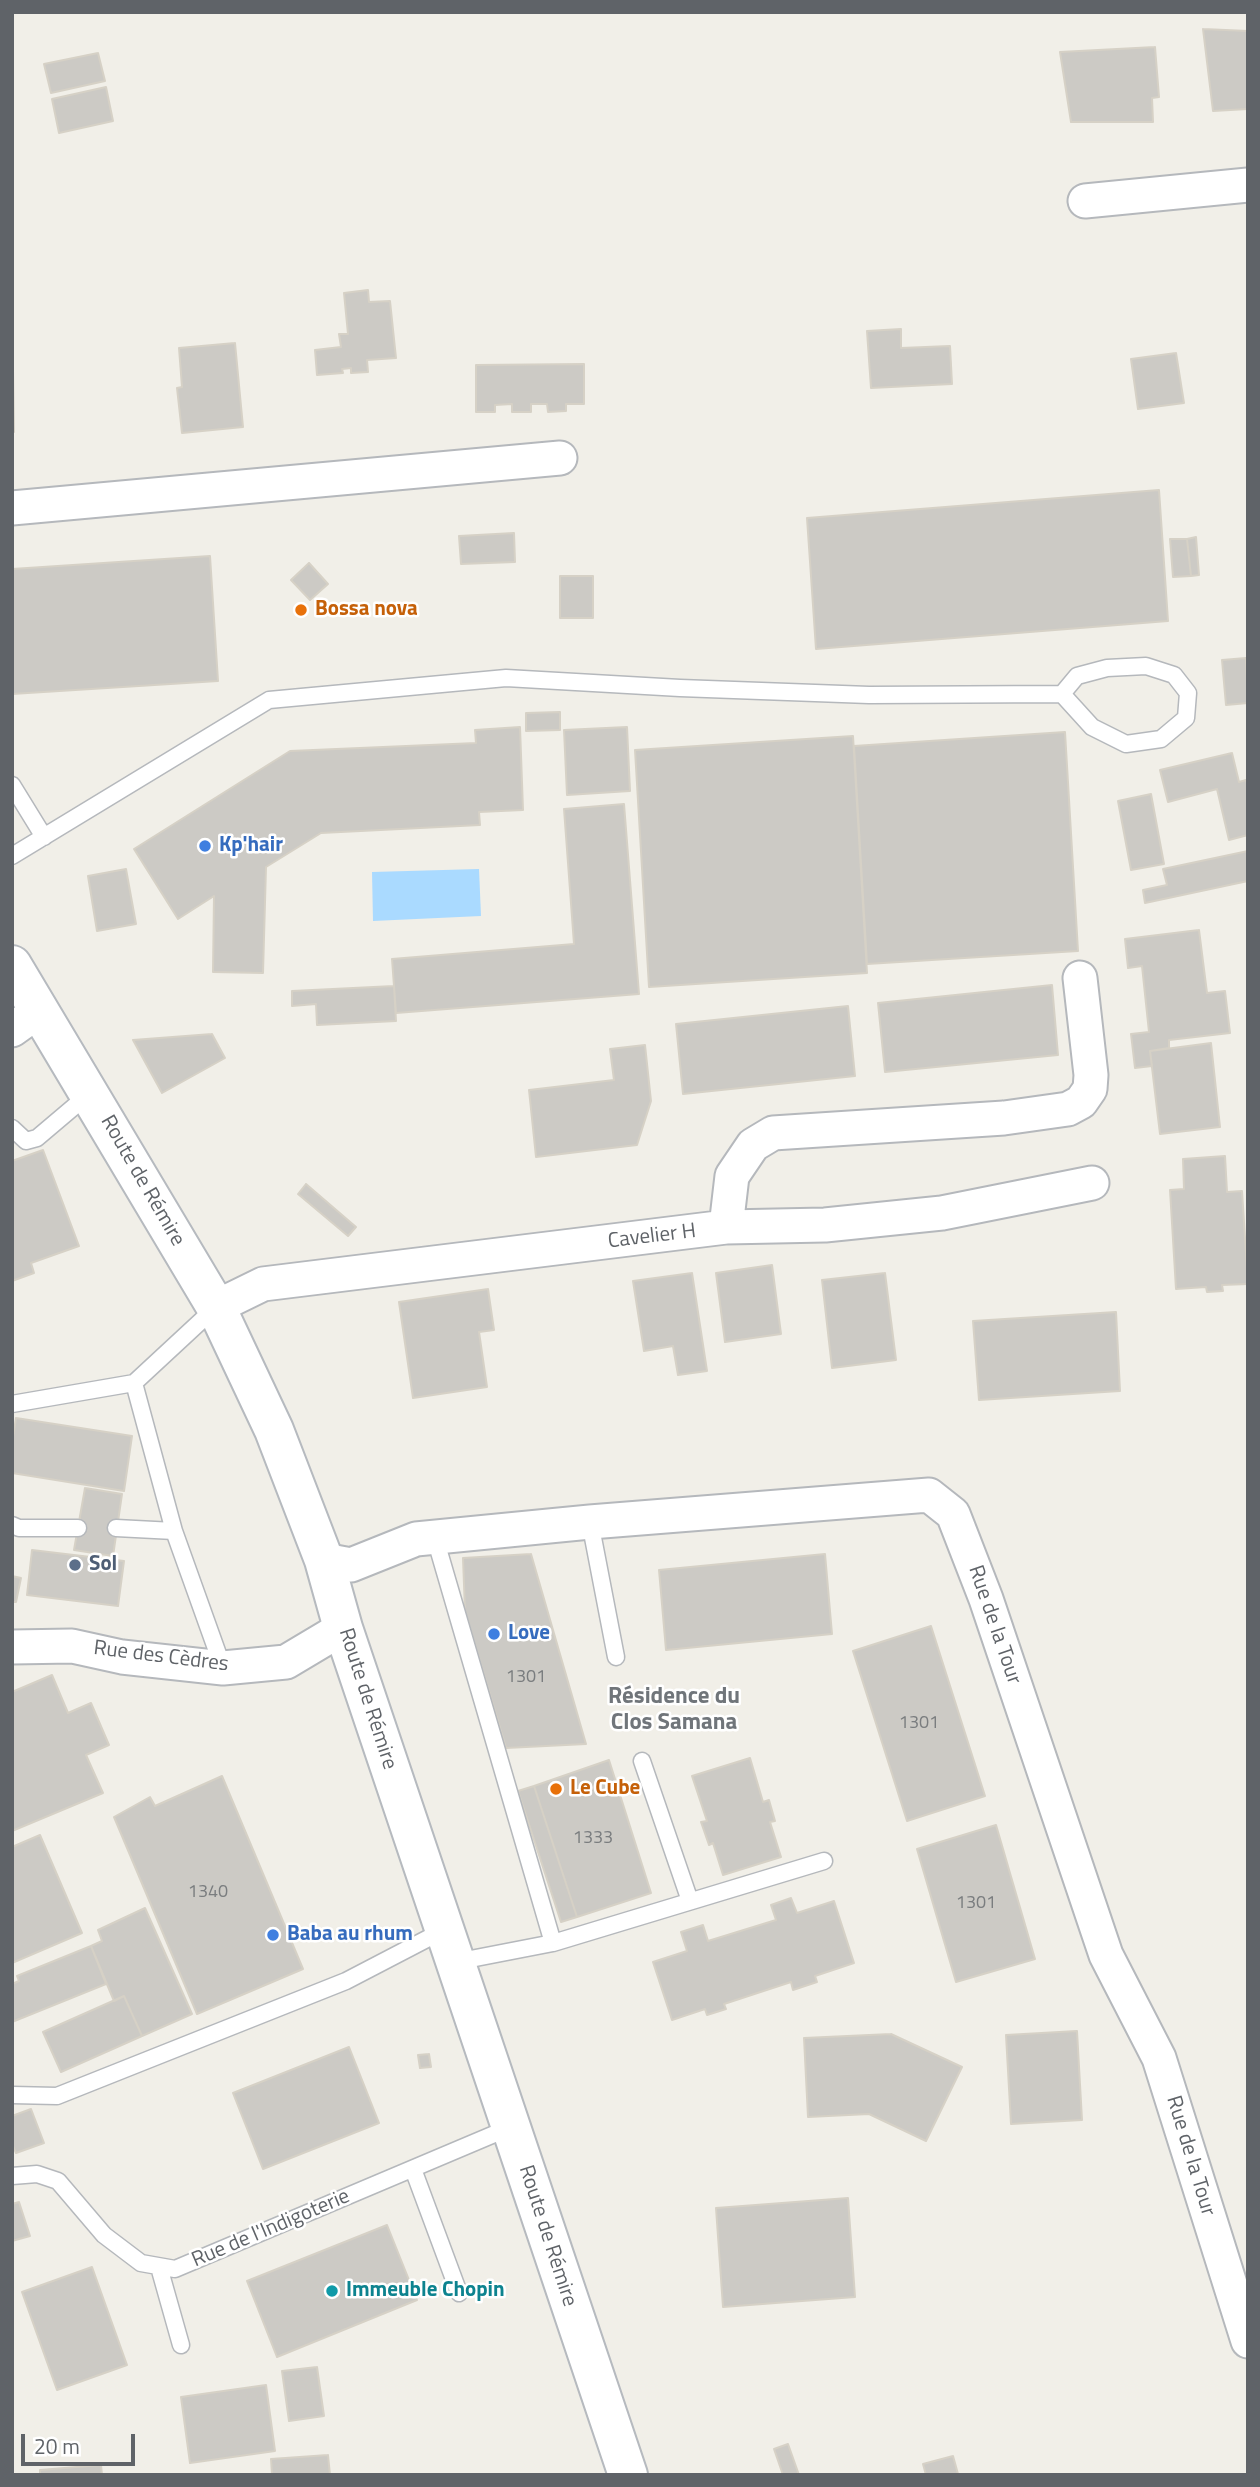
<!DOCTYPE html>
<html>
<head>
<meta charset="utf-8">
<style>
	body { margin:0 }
	#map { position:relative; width:1260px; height:2487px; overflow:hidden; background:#f1efe8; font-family:"Titillium Web",sans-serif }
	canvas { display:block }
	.frame { position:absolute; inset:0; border:14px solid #5f6368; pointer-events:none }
	.scale { position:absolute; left:21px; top:2434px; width:114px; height:32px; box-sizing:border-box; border:4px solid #5f6368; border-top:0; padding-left:9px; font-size:21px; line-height:24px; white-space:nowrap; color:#5f6368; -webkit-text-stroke:5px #fff; paint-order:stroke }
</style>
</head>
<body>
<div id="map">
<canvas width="1260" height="2487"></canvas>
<div class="frame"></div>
<div class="scale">20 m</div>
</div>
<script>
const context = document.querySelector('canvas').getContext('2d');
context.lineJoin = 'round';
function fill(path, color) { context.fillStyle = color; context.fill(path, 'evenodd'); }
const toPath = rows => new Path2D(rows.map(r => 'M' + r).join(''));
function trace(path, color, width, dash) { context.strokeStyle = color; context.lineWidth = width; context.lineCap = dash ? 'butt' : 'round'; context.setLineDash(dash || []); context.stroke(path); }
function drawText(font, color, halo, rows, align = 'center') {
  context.font = font + ' "Titillium Web",sans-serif'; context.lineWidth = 5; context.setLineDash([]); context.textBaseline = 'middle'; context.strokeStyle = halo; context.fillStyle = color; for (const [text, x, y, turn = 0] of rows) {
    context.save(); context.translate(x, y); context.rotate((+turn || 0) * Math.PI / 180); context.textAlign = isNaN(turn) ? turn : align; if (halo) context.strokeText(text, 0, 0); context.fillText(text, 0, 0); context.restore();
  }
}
fill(toPath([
	[479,869,481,916,373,921,372,872]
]), '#aadaff');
const building = toPath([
	[1203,29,1248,31,1248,109,1213,111,1203,29],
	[1155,47,1159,97,1152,98,1153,122,1071,122,1060,52,1155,47],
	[98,53,105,81,51,93,44,64,98,53],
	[106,87,113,121,59,133,52,99,106,87],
	[368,290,369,302,390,301,396,358,367,360,368,372,351,373,351,368,342,369,343,373,317,375,315,350,341,347,339,334,348,334,344,293,368,290],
	[901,329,901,348,950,346,952,384,871,388,867,331,901,329],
	[235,343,243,427,182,433,177,388,182,387,179,348,235,343],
	[1176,353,1184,403,1138,409,1131,359,1176,353],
	[584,364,584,404,566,404,566,411,548,412,547,404,531,404,531,412,512,412,512,404,495,405,495,412,476,412,476,365,584,364],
	[13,369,14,432,12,432,12,369,13,369],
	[1159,490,1168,621,816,649,807,518,1159,490],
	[514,533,515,562,461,564,459,536,514,533],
	[1196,537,1199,575,1191,576,1187,539,1196,537],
	[1170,539,1187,539,1191,576,1173,577,1170,539],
	[210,556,218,681,12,694,12,569,210,556],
	[309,563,328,584,310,600,291,580,309,563],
	[560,576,593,576,593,618,560,618,560,576],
	[1246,658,1248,703,1226,705,1222,660,1246,658],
	[560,712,560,730,526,731,526,713,560,712],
	[520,727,523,810,479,812,480,825,321,833,266,867,263,973,213,972,214,896,178,919,134,849,290,751,476,743,475,730,520,727],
	[627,727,630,791,567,795,564,730,627,727],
	[1065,732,1078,951,867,964,854,746,1065,732],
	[853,736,867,973,649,987,635,750,853,736],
	[1232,753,1239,782,1246,780,1248,787,1248,835,1229,840,1217,789,1168,802,1160,770,1232,753],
	[1151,794,1164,864,1131,870,1118,801,1151,794],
	[624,804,639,994,396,1013,392,959,574,944,564,809,624,804],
	[1248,851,1248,881,1145,903,1143,890,1167,885,1163,869,1248,851],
	[126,869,136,924,97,931,88,876,126,869],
	[1199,930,1207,993,1225,991,1230,1033,1169,1040,1169,1048,1150,1051,1152,1066,1135,1068,1131,1034,1149,1032,1142,966,1128,968,1125,939,1199,930],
	[1052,985,1058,1055,885,1072,878,1003,1052,985],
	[394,986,396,1021,317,1025,316,1004,292,1006,292,991,394,986],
	[848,1006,855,1076,683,1094,676,1024,848,1006],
	[212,1034,225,1058,162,1093,133,1040,212,1034],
	[1211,1043,1220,1127,1160,1134,1150,1051,1211,1043],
	[645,1045,651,1101,637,1145,536,1157,529,1090,614,1080,610,1049,645,1045],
	[43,1150,79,1246,31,1263,34,1273,12,1281,12,1161,43,1150],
	[1225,1156,1227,1192,1242,1191,1248,1284,1222,1285,1223,1291,1207,1292,1206,1287,1176,1289,1170,1190,1184,1189,1183,1159,1225,1156],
	[306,1184,356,1227,348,1236,298,1194,306,1184],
	[772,1265,781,1334,725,1342,716,1273,772,1265],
	[692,1273,707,1371,678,1375,673,1346,644,1351,633,1281,692,1273],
	[885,1273,896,1360,832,1368,822,1280,885,1273],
	[488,1289,494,1330,479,1332,487,1387,413,1398,399,1302,488,1289],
	[1116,1312,1120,1391,979,1400,973,1321,1116,1312],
	[16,1418,132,1436,124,1491,12,1473,12,1443,16,1418],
	[85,1488,122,1494,113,1556,74,1550,85,1488],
	[32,1550,124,1561,118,1606,27,1595,32,1550],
	[531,1554,586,1744,506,1748,465,1611,463,1558,531,1554],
	[825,1554,832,1634,666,1650,659,1570,825,1554],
	[12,1576,21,1578,16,1602,12,1602,12,1576],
	[931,1626,985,1796,907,1821,853,1651,931,1626],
	[52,1675,68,1713,91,1703,109,1745,86,1755,103,1793,12,1831,12,1692,52,1675],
	[750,1758,763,1802,769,1800,775,1821,770,1822,781,1857,723,1875,713,1843,709,1845,701,1822,707,1821,692,1776,750,1758],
	[609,1760,651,1893,577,1917,534,1786,609,1760],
	[222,1776,303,1969,197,2014,114,1817,150,1797,155,1806,222,1776],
	[534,1786,577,1917,561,1922,518,1791,534,1786],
	[996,1825,1035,1959,956,1982,917,1849,996,1825],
	[40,1835,82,1933,12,1963,12,1847,40,1835],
	[791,1898,797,1913,834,1901,854,1963,815,1976,817,1982,793,1990,791,1982,724,2004,726,2009,707,2015,705,2009,672,2020,653,1962,687,1951,681,1932,703,1925,708,1941,776,1920,771,1905,791,1898],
	[145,1908,192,2014,142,2036,124,1996,114,2001,91,1946,102,1941,98,1930,145,1908],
	[91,1946,106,1984,12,2022,12,1984,19,1981,17,1976,91,1946],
	[124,1996,142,2036,61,2072,43,2032,124,1996],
	[1077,2031,1082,2120,1011,2124,1006,2035,1077,2031],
	[891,2034,962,2067,926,2141,869,2114,808,2117,804,2038,891,2034],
	[349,2047,379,2123,263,2169,233,2093,349,2047],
	[429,2054,431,2067,420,2068,418,2055,429,2054],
	[31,2109,44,2143,16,2153,12,2144,12,2116,31,2109],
	[848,2198,855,2297,723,2307,716,2208,848,2198],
	[19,2202,30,2236,12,2241,12,2204,19,2202],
	[387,2225,417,2300,277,2357,247,2281,387,2225],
	[92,2267,127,2365,57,2390,22,2292,92,2267],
	[317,2367,324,2416,289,2421,282,2371,317,2367],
	[266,2385,275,2451,190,2463,181,2397,266,2385],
	[788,2444,799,2475,783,2475,774,2449,788,2444],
	[328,2455,330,2475,272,2475,271,2459,328,2455],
	[953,2456,958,2474,926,2475,923,2464,953,2456],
	[101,2465,102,2475,40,2475,40,2470,101,2465]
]);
fill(building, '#cccac5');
trace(building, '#d6d1c6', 2);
const service = toPath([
	[12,785,44,837],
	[12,856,269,700,506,678,680,688,869,695,1062,694,1077,676,1107,668,1146,666,1174,675,1188,693,1186,718,1161,739,1126,744,1092,727,1062,694],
	[12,1128,26,1141,37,1138,89,1094],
	[134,1383,174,1531],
	[12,1404,134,1383,216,1307],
	[590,1522,616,1657],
	[12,1525,19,1528,78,1528],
	[116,1528,174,1531,223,1668],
	[435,1538,553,1943],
	[642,1761,690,1901],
	[455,1962,553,1943,824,1861],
	[12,2095,57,2096,346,1981,444,1930],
	[413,2169,459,2293],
	[12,2176,37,2174,58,2181,104,2235,141,2263,175,2269,511,2127],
	[159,2267,181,2345]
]);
const minor = toPath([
	[1085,201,1248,185],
	[12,508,560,458],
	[12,1030,40,1010],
	[726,1227,732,1176,753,1145,773,1133,1004,1118,1068,1109,1081,1102,1090,1089,1091,1075,1080,978],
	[216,1307,263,1284,726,1227,825,1225,942,1213,1092,1183],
	[324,1560,351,1565,416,1539,590,1522,929,1495,953,1514,986,1599,1106,1955,1159,2058,1248,2341],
	[12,1647,72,1646,122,1657,223,1668,286,1662,343,1628]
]);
const secondary = toPath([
	[12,965,216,1307,274,1430,324,1560,343,1628,628,2475]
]);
trace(service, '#b5b8bc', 19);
trace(minor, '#b5b8bc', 37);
trace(secondary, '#b6babf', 42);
trace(service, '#fff', 16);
trace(minor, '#fff', 33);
trace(secondary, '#fff', 38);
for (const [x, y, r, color] of [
	[301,610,7,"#e8710a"],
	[205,846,7,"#3f7fe0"],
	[75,1565,7,"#5c6f8a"],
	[494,1634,7,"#3f7fe0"],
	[556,1789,7,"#e8710a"],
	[273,1935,7,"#3f7fe0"],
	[332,2291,7,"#0f9aa8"]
]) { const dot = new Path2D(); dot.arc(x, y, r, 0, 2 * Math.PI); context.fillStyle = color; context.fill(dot); trace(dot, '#fff', 2.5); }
drawText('18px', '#7a7d7f', null, [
	["1301",526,1678],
	["1301",919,1724],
	["1333",593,1839],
	["1340",208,1893],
	["1301",976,1904]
]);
drawText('bold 21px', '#c56008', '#fff', [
	["Bossa nova",315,610],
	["Le Cube",570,1789]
], 'left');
drawText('bold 21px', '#366cbe', '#fff', [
	["Kp'hair",219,846],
	["Love",508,1634],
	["Baba au rhum",287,1935]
], 'left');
drawText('21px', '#5f6368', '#fff', [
	["Route de Rémire",142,1181,60],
	["Cavelier H",652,1237,-7],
	["Rue de la Tour",994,1625,71],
	["Rue des Cèdres",161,1657,7],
	["Route de Rémire",367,1699,72],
	["Rue de la Tour",1190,2156,73],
	["Rue de l'Indigoterie",271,2229,-23],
	["Route de Rémire",547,2236,72]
]);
drawText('bold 21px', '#4e5e75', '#fff', [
	["Sol",89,1565]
], 'left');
drawText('bold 21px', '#0d838f', '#fff', [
	["Immeuble Chopin",346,2291]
], 'left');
drawText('bold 23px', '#70757a', '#fff', [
	["Résidence du",674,1697],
	["Clos Samana",674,1723]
]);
</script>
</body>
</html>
